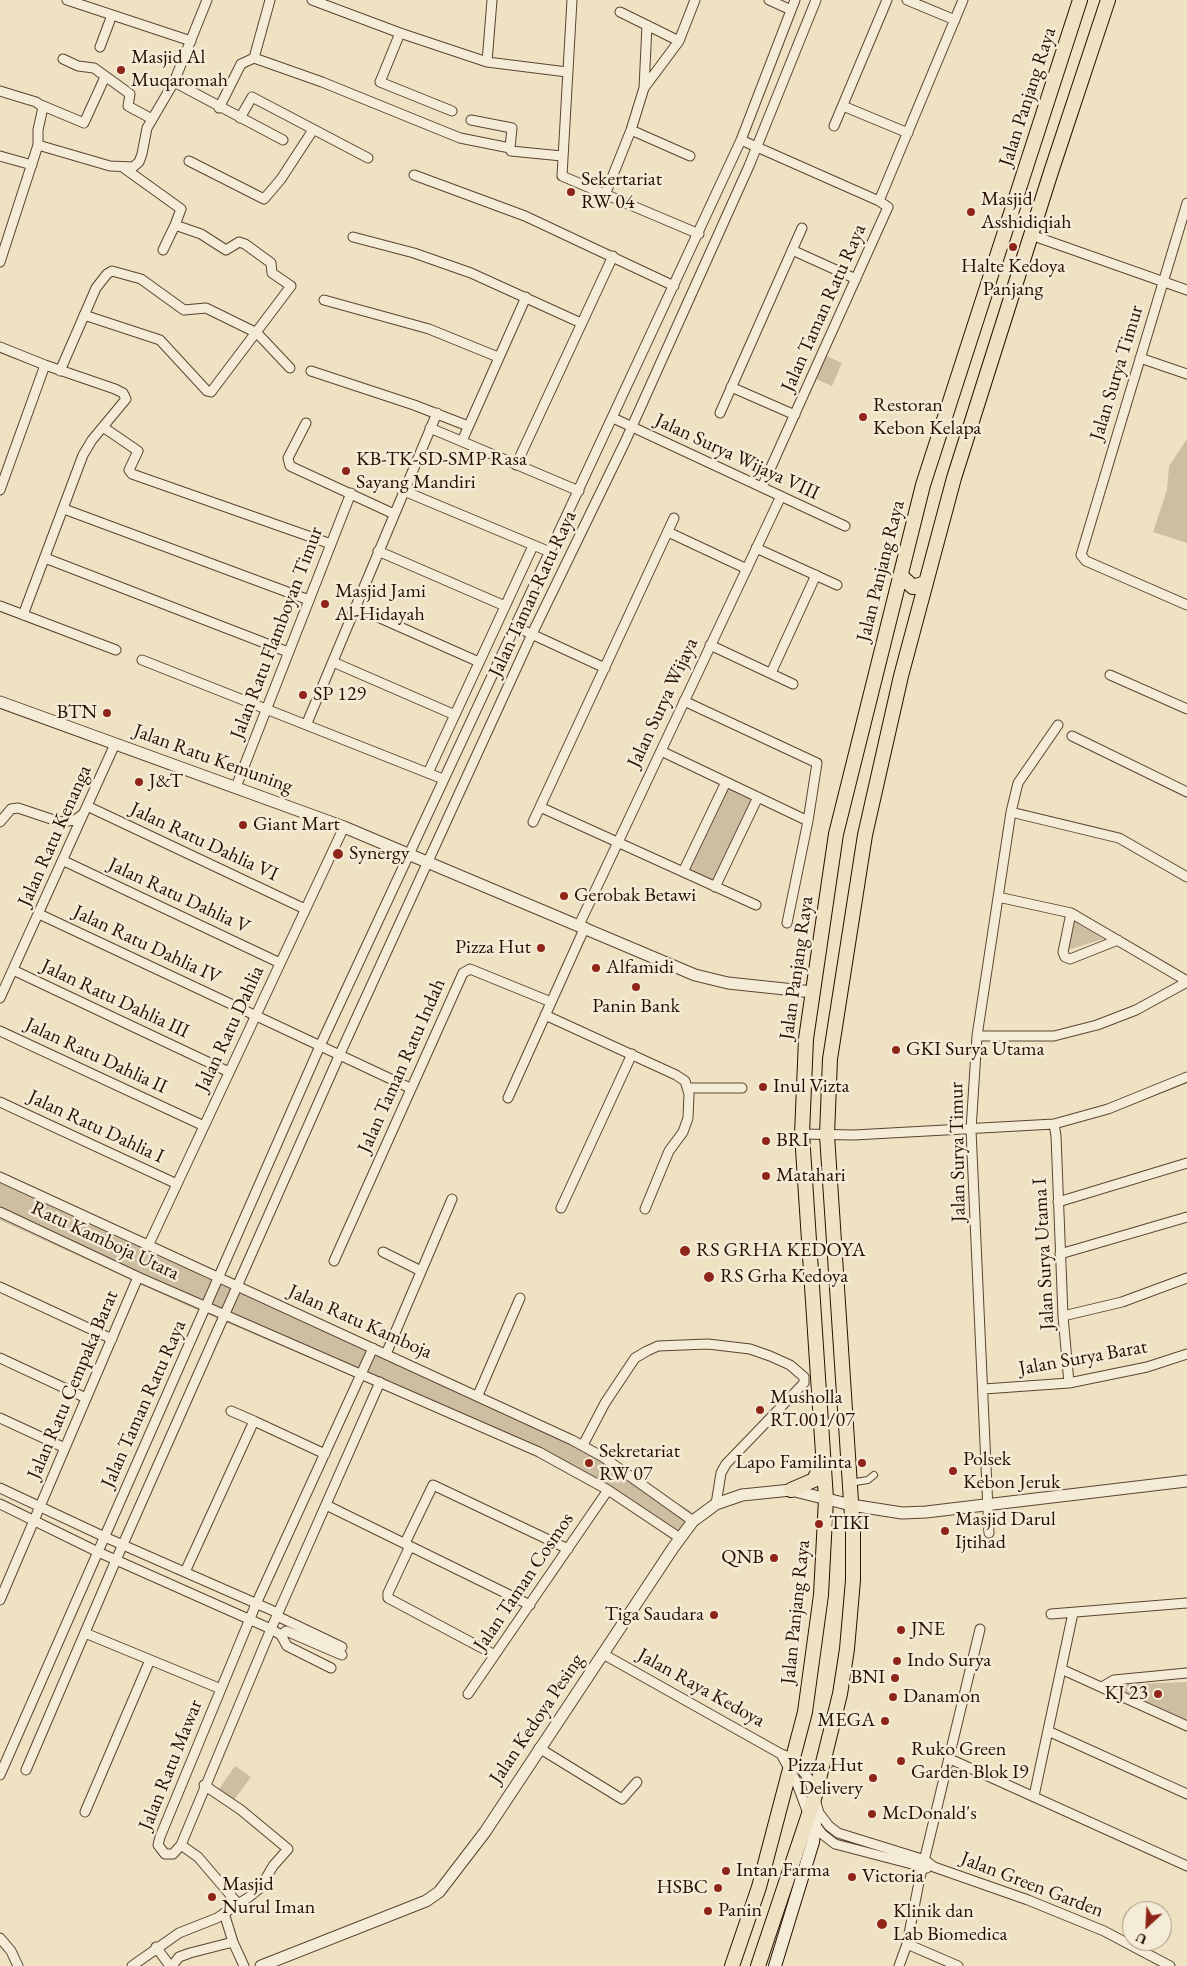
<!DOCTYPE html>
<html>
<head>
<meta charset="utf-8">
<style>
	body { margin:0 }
	#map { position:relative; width:1187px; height:1966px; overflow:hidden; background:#efe2c2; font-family:"EB Garamond",serif }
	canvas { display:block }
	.north { position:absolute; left:1122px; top:1901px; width:50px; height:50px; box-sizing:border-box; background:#f5ecd7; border:1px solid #a39481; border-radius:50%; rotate:205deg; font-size:14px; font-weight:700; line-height:20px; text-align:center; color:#280f00 }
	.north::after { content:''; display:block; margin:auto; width:18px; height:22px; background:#8f2418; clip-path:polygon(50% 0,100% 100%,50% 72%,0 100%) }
</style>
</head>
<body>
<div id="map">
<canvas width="1187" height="1966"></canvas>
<div class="north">U</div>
</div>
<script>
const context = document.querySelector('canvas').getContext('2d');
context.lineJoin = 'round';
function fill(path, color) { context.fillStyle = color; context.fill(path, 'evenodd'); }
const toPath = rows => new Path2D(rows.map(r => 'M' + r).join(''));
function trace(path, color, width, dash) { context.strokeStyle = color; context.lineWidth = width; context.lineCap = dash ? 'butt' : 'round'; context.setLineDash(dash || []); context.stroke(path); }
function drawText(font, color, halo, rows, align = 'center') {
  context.font = font + ' "EB Garamond",serif'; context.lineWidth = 5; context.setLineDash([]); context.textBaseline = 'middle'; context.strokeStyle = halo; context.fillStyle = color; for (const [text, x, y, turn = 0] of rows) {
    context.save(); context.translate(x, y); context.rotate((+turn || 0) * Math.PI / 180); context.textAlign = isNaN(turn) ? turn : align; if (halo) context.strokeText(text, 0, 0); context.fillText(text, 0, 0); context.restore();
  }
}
fill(toPath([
	[818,352,842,363,832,386,807,375],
	[1187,439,1187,543,1153,532,1167,490,1169,466],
	[724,787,753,801,714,881,686,868],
	[1074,921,1103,939,1068,950],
	[0,1179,582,1447,692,1512,672,1540,565,1467,190,1307,0,1220],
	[1187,1682,1187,1722,1106,1685],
	[235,1766,251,1777,234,1800,219,1789]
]), '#cdbea1');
const pedestrian = toPath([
	[849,1483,868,1480,874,1475]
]);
const minor = toPath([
	[67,0,191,41],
	[312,0,400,33,487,62,567,72],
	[572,0,562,176,699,234],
	[769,0,791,10],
	[907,0,955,20],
	[620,12,679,41],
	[400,33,380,82,452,111],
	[100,47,112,15],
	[254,58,270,0],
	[63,59,78,66,94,68,130,94,128,106,152,119],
	[487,62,492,0],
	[174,82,283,140],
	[644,88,647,25],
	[0,91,36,102,43,107,38,130,38,145,0,262],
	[41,105,84,123,105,77],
	[843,106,908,133],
	[219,108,241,64,254,58,322,82,460,138,510,148],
	[240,118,252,97,368,158],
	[471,120,512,128,510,148,511,151,562,156],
	[834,126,887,0],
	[631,130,690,156],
	[741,140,879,201,888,207,762,487],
	[38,145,110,166,133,167,139,162,142,154,147,128,174,82,207,0],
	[0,156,32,165],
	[189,161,264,199,281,179,313,130],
	[414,175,525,216,674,286],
	[605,195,631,130,644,88,679,41,695,0],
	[879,201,963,0],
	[1187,203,1081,555,1086,561,1187,605],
	[1031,235,1187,290],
	[353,237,414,253,471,273,581,323],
	[163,250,175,225],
	[792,250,856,279],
	[324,300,429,329,498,357],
	[84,315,160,340,207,391,211,392,291,286,272,273,271,263,245,244,239,242,226,250,201,234,175,225,181,209,124,168],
	[0,347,45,365,115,389,123,393,126,399,92,440,83,455,23,615],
	[1140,358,1187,374],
	[60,371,96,288,107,274,112,271,141,279,184,310,206,308,257,333,290,368],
	[311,371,414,405,468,426],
	[731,387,795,415],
	[720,413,802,228],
	[613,418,845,526],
	[306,423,288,458,290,466,394,514],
	[103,427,138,451,129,470,132,474,331,544],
	[430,428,579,491],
	[462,441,526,297],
	[516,465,613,256],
	[0,490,45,365],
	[404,491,550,552],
	[64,509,309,600],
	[668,532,747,569],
	[756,548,837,585],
	[378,551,505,606],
	[45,558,288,652],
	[0,606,116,650],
	[355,607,479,662],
	[514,626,605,668],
	[710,645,793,684],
	[142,660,443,779],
	[333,662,455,715],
	[771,673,816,575],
	[1110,675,1187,709],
	[684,701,817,763,808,821,787,923],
	[307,723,437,413],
	[1072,736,1187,792],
	[661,751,808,821],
	[428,773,533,546],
	[236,787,351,493],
	[87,806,305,909],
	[540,807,756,905],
	[1011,812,1119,838,1187,877],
	[0,822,11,809,18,808,60,822,75,820,83,814],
	[533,822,674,518],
	[64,861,280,963],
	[683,872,726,782],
	[715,887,758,797],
	[998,897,1071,913,1187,981],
	[1071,913,1063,952,1065,957,1070,959,1118,940],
	[39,914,410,1088],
	[579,925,781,496],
	[13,970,229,1072],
	[0,998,115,744],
	[545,1015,676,1075,685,1081,689,1094,688,1118,683,1132,669,1151,645,1209],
	[0,1031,204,1126],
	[977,1036,1054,1036,1097,1025,1136,1010,1187,982],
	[687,1088,742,1088],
	[508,1098,585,927],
	[0,1102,177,1184],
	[1054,1124,1056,1136,1063,1316,1069,1383],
	[802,1134,854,1135,1054,1124,1108,1109,1187,1077],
	[0,1177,572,1440,603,1457,693,1521],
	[1058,1202,1187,1163],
	[561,1208,632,1054],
	[0,1212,138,1277,539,1452,608,1490,680,1538],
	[148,1246,344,827],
	[383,1252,421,1271],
	[1060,1254,1187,1217],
	[334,1261,463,973,470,969,551,1002],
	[0,1287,112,1339],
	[1063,1316,1122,1302,1187,1278],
	[373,1348,256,1604,160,1837,158,1845,165,1854,173,1854,181,1845,271,1629,380,1382],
	[386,1354,452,1199],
	[0,1358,86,1398],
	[984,1389,1069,1383,1147,1367,1187,1354],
	[478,1395,520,1298],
	[231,1411,254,1421],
	[0,1418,65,1448],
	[583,1445,605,1403,635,1358,647,1351,658,1346,708,1344,750,1349,770,1356,790,1365,804,1377,804,1383,726,1464,721,1473,716,1504],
	[0,1488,107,1538,278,1613],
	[0,1504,98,1552,271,1629,281,1635,287,1646,331,1668],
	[326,1505,530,1605],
	[989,1533,971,1130,977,1036,1011,812,1018,783,1058,725],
	[405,1543,433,1485,568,1549],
	[410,1546,388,1593,388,1598,495,1655],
	[185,1572,254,1421,325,1454],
	[0,1600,138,1277],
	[1051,1614,1187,1603],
	[277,1616,342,1647],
	[85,1633,221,1689],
	[281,1635,286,1631,291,1633,342,1655],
	[603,1654,781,1754,792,1758,809,1779,819,1813,829,1826,838,1833,925,1860,934,1867,1028,1900,1104,1931,1170,1966],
	[1061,1669,1187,1726],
	[1102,1687,1114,1680,1187,1673],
	[468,1694,608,1490],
	[1048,1731,1187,1794],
	[539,1748,622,1799,637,1782],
	[781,1754,796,1781,809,1816,822,1834,835,1844,927,1868],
	[950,1759,1187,1866],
	[26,1770,116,1560,339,1056,532,634,625,442,749,166,816,0],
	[0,1775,320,1046,741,140,795,0],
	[1034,1796,1073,1613],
	[85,1812,150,1660],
	[181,1845,198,1857,239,1905],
	[224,1913,233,1942],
	[0,1938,11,1951,18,1966],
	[907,1944,958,1966],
	[156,1947,170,1966],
	[132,1966,179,1933,217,1918,249,1897,260,1888,273,1866,288,1849,241,1810,204,1785],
	[172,1966,179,1957,190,1953,233,1942,244,1966],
	[899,1966,907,1944,919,1882,980,1629]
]);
const tertiary = toPath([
	[0,702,344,827,695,975,728,983,813,992],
	[261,1966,426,1901,439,1892,485,1832,673,1548,693,1521,716,1504,742,1495,791,1490,851,1505,902,1513,926,1512,1187,1481]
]);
const secondary = toPath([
	[775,1966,813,1842,815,1825,814,1801]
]);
const primary = toPath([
	[901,576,913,587,925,583],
	[791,1490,814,1480,822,1463],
	[732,1966,759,1887,805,1712,821,1595,826,1499,802,1134,806,1039,836,834,923,485,1080,0],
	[758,1966,814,1799,840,1694,847,1649,853,1580,853,1532,827,1135,830,1059,865,835,901,676,954,478,1051,172,1108,0]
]);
trace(pedestrian, '#5a4430', 8);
trace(minor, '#5a4430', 11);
trace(tertiary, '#5a4430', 13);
trace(secondary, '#280f00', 14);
trace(primary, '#280f00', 16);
trace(pedestrian, '#f5ecd7', 6);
trace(minor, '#f5ecd7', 9);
trace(tertiary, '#f5ecd7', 11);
trace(secondary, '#f5ecd7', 12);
trace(primary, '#efe2c2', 14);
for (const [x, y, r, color] of [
	[121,70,5,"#8f2418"],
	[571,192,5,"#8f2418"],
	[971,212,5,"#8f2418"],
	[1013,247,5,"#8f2418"],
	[863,417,5,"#8f2418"],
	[346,471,5,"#8f2418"],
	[325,604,5,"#8f2418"],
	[303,695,5,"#8f2418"],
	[107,713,5,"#8f2418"],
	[139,782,5,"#8f2418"],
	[243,825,5,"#8f2418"],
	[338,854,6,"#8f2418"],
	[564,896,5,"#8f2418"],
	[541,948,5,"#8f2418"],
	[596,968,5,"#8f2418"],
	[636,987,5,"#8f2418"],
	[896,1050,5,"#8f2418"],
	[763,1087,5,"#8f2418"],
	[766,1141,5,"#8f2418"],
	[766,1176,5,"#8f2418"],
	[685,1251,6,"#8f2418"],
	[709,1277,6,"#8f2418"],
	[760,1410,5,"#8f2418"],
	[589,1463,5,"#8f2418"],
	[862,1463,5,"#8f2418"],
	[953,1471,5,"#8f2418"],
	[819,1524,5,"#8f2418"],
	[945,1531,5,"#8f2418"],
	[774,1558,5,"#8f2418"],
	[714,1615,5,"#8f2418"],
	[901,1630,5,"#8f2418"],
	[897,1661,5,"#8f2418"],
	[895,1678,5,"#8f2418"],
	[1158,1694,5,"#8f2418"],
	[893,1697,5,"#8f2418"],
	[885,1721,5,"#8f2418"],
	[901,1761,5,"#8f2418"],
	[873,1778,5,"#8f2418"],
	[872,1814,5,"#8f2418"],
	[726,1871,5,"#8f2418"],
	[852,1877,5,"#8f2418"],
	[718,1888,5,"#8f2418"],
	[212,1897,5,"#8f2418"],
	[708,1911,5,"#8f2418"],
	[882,1924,6,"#8f2418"]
]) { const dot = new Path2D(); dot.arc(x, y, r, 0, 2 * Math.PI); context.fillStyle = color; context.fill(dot); trace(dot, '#f5ecd7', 2); }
drawText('20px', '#280f00', '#f5ecd7', [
	["Masjid Al",131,58],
	["Muqaromah",131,81],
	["Sekertariat",581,180],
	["RW 04",581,203],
	["Masjid",981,200],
	["Asshidiqiah",981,223],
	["Halte Kedoya",1013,267,"center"],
	["Panjang",1013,290,"center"],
	["Restoran",873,406],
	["Kebon Kelapa",873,429],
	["KB-TK-SD-SMP Rasa",356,460],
	["Sayang Mandiri",356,483],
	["Masjid Jami",335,592],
	["Al-Hidayah",335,615],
	["SP 129",313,695],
	["BTN",97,713,"right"],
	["J&T",149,782],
	["Giant Mart",253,825],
	["Synergy",349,854],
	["Gerobak Betawi",574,896],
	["Pizza Hut",531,948,"right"],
	["Alfamidi",606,968],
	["Panin Bank",636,1007,"center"],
	["GKI Surya Utama",906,1050],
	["Inul Vizta",773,1087],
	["BRI",776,1141],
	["Matahari",776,1176],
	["RS GRHA KEDOYA",696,1251],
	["RS Grha Kedoya",720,1277],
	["Musholla",770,1398],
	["RT.001/07",770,1421],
	["Sekretariat",599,1452],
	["RW 07",599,1475],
	["Polsek",963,1460],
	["Kebon Jeruk",963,1483],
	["Lapo Familinta",852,1463,"right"],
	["Masjid Darul",955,1520],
	["Ijtihad",955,1543],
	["TIKI",829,1524],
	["QNB",764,1558,"right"],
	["Tiga Saudara",704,1615,"right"],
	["JNE",911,1630],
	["Indo Surya",907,1661],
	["BNI",885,1678,"right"],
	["KJ 23",1148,1694,"right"],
	["Danamon",903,1697],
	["MEGA",875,1721,"right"],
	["Ruko Green",911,1750],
	["Garden Blok I9",911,1773],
	["Pizza Hut",863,1766,"right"],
	["Delivery",863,1789,"right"],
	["McDonald's",882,1814],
	["Intan Farma",736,1871],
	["Victoria",862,1877],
	["Masjid",222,1885],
	["Nurul Iman",222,1908],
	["HSBC",708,1888,"right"],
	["Panin",718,1911],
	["Klinik dan",893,1912],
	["Lab Biomedica",893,1935]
], 'left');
drawText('20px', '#280f00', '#f5ecd7', [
	["Jalan Panjang Raya",1028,97,-72],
	["Jalan Taman Ratu Raya",824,308,-66],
	["Jalan Surya Timur",1117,373,-73],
	["Jalan Surya Wijaya VIII",737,457,25],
	["Jalan Panjang Raya",881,571,-76],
	["Jalan Taman Ratu Raya",533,594,-65],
	["Jalan Ratu Flamboyan Timur",277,633,-69],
	["Jalan Surya Wijaya",663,703,-65],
	["Jalan Ratu Kemuning",213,759,20],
	["Jalan Ratu Kenanga",55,836,-66],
	["Jalan Ratu Dahlia VI",204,842,25],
	["Jalan Ratu Dahlia V",179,896,25],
	["Jalan Ratu Dahlia IV",147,945,25],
	["Jalan Panjang Raya",797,968,-82],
	["Jalan Ratu Dahlia III",115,999,25],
	["Jalan Ratu Dahlia",230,1029,-65],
	["Jalan Ratu Dahlia II",96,1056,25],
	["Jalan Taman Ratu Indah",402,1066,-66],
	["Jalan Ratu Dahlia I",96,1127,25],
	["Jalan Surya Timur",958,1152,-91],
	["Ratu Kamboja Utara",105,1241,25],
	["Jalan Surya Utama I",1044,1254,-93],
	["Jalan Ratu Kamboja",360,1322,24],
	["Jalan Surya Barat",1083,1358,-10],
	["Jalan Ratu Cempaka Barat",73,1385,-67],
	["Jalan Taman Ratu Raya",144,1404,-66],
	["Jalan Taman Cosmos",524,1582,-56],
	["Jalan Panjang Raya",796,1612,-84],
	["Jalan Raya Kedoya",701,1688,29],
	["Jalan Kedoya Pesing",537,1719,-56],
	["Jalan Ratu Mawar",171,1765,-68],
	["Jalan Green Garden",1032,1885,21]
]);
</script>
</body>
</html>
